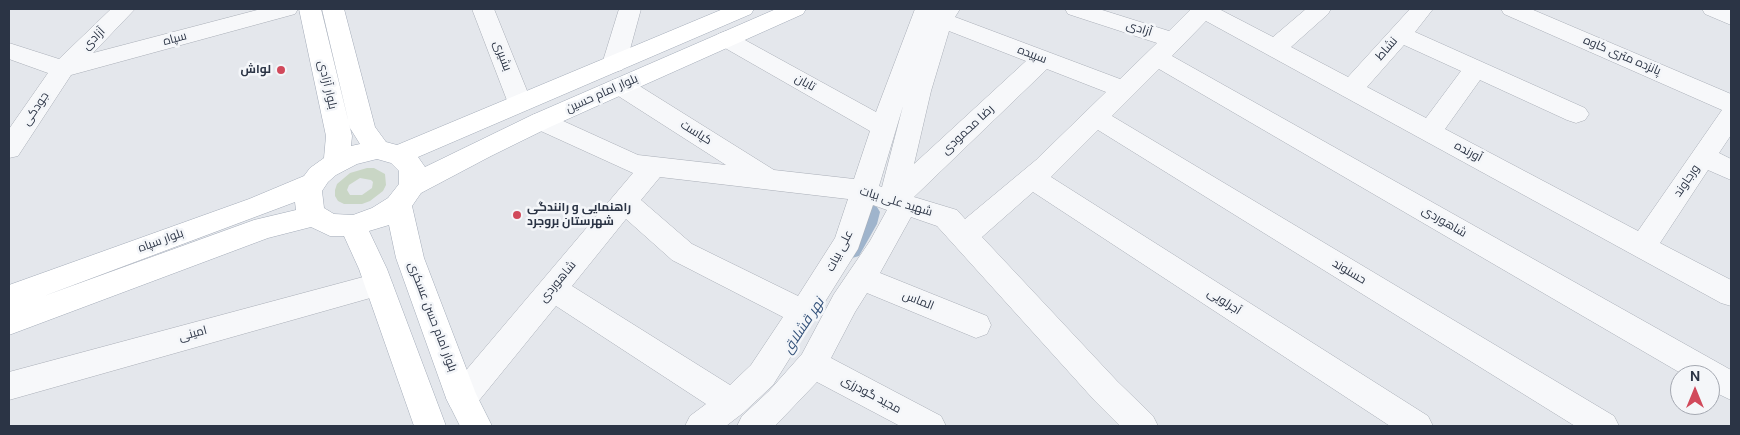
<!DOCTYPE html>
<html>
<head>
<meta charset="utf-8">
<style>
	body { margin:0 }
	#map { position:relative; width:1740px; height:435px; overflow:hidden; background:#e4e7ec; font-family:"DM Sans",sans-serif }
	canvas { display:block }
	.frame { position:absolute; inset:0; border:10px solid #2b3445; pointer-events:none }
	.north { position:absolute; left:1670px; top:365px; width:50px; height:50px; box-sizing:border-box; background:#f4f6f9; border:1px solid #a4a8b1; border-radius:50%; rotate:0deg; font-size:14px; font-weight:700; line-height:20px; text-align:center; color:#2b3445 }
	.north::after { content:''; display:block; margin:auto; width:18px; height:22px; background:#d1495b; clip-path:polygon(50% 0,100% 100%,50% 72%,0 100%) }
</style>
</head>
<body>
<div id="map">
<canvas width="1740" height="435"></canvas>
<div class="frame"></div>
<div class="north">N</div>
</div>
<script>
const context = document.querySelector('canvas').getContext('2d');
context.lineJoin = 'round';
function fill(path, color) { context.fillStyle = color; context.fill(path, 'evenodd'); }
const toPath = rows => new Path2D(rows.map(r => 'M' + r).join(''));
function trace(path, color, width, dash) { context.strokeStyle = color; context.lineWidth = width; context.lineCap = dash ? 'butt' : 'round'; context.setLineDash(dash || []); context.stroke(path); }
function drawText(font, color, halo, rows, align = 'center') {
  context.font = font + ' "DM Sans",Cairo,sans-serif'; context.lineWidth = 5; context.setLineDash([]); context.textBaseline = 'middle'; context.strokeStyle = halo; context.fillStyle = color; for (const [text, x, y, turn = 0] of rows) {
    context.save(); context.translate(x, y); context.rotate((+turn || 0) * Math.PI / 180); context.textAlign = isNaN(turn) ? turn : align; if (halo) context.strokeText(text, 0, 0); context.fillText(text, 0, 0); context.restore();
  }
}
fill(toPath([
	[367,168,374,168,385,174,386,185,383,191,370,201,362,204,344,204,338,201,335,196,335,190,337,184,350,173],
	[360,178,371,180,373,182,372,188,362,195,350,195,347,190,349,185]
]), '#c9d6c5');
fill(toPath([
	[870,204,877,207,880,212,877,224,859,256,852,258,845,256,842,250,857,223,860,212,863,207,870,204]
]), '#9fb4cc');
const minor = toPath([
	[111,9,135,9,93,53,261,9,298,9,295,14,71,75,18,156,9,158,9,129,48,73,9,59,9,43,59,59,111,9],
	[472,9,494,9,532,103,529,109,520,112,511,109,508,103,472,9],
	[619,9,641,9,626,64,622,70,614,72,606,70,602,64,619,9],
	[915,9,960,9,955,17,1120,79,1157,43,1068,14,1065,9,1099,9,1169,31,1191,9,1219,9,1273,37,1306,9,1331,9,1328,14,1291,47,1348,77,1410,9,1433,9,1415,32,1585,108,1589,114,1585,120,1576,123,1567,120,1480,80,1445,129,1638,231,1722,110,1504,14,1501,9,1531,9,1731,94,1731,135,1719,153,1731,159,1731,180,1708,170,1660,243,1731,280,1731,306,1721,303,1206,21,1172,56,1731,370,1731,400,1710,390,1710,375,1684,375,1159,69,1112,116,1614,416,1619,426,1575,426,1098,130,1051,177,1428,416,1433,426,1390,426,1033,192,982,237,1117,381,1153,416,1158,426,1120,426,1095,401,937,226,911,217,880,273,987,316,991,325,987,334,976,338,867,293,855,312,831,358,941,416,946,426,900,426,817,382,775,426,737,426,742,416,769,391,802,354,834,294,870,241,887,210,873,205,858,249,773,385,743,413,726,426,685,426,690,416,706,404,556,306,473,408,462,412,451,408,446,398,451,388,633,173,532,127,528,121,532,115,541,112,550,115,638,155,726,165,612,92,609,86,612,80,621,78,630,80,774,170,854,179,870,131,718,44,714,39,718,34,726,31,734,34,876,112,915,9],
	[949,31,1026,61,914,164,931,91,949,31],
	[1404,45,1461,71,1426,118,1367,87,1404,45],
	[1047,69,1106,92,1036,160,965,219,957,210,914,197,1047,69],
	[903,106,882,187,879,186,903,106],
	[660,177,848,199,835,238,798,296,692,244,641,200,660,177],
	[626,219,672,260,783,317,751,365,730,385,572,286,626,219],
	[1702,9,1731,9,1731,25,1705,14,1702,9],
	[378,273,388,277,393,285,388,293,9,400,9,372,378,273]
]);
const major = toPath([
	[299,9,321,9,352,136,351,146,360,144,350,128,322,9,344,9,375,127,386,142,397,145,723,9,754,9,751,14,418,157,425,167,532,115,776,9,806,9,803,14,550,127,491,156,421,193,412,206,424,258,476,394,492,426,460,426,446,398,396,258,389,225,369,231,387,269,446,426,414,426,359,269,344,236,330,236,311,227,268,238,9,335,9,285,249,199,304,176,310,168,324,158,326,136,299,9],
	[377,159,391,163,399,171,399,184,388,198,372,208,353,215,334,214,324,208,322,191,328,182,336,175,357,164,377,159],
	[295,202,296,210,254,220,44,296,295,202]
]);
trace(minor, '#a9aeb7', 1);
trace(major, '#a3abb8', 1);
fill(minor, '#f7f8fa');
fill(major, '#fff');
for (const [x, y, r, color] of [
	[281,70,5,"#d1495b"],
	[517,215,5,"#d1495b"]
]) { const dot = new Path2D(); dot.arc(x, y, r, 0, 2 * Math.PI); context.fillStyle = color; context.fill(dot); trace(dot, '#f4f6f9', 2); }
drawText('12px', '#2b3445', '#f4f6f9', [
	["آزادی",1139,29,18],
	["آزادی",94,39,-45],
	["سپاه",175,39,-15],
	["نشاط",1387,49,-49],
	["سپیده",1032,55,21],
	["بشیری",502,56,69],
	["پانزده متری کاوه",1622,56,23],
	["تابان",805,83,29],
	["بلوار آزادی",327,85,77],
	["بلوار امام حسین",602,94,-24],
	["جودکی",36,109,-56],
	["رضا محمودی",968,130,-43],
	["کیاست",696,133,32],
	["آورنده",1468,152,28],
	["ورجاوند",1687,181,-56],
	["شهید علی بیات",896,202,17],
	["شاهوردی",1444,222,30],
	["بلوار سپاه",161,241,-20],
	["علی بیات",840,251,-63],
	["حسنوند",1349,272,31],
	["شاهوردی",558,282,-50],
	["الماس",918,301,22],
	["آجرلویی",1224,302,33],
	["بلوار امام حسن عسکری",432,317,69],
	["امینی",193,334,-15],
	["مجید گودرزی",871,395,28]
]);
drawText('bold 12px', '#2b3445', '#f4f6f9', [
	["لواش",271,70],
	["راهنمایی و رانندگی",527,208,"left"],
	["شهرستان بروجرد",527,222,"left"]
], 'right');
drawText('italic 14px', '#34527a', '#f4f6f9', [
	["نهر قشلاق",804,326,-57]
]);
</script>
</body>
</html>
